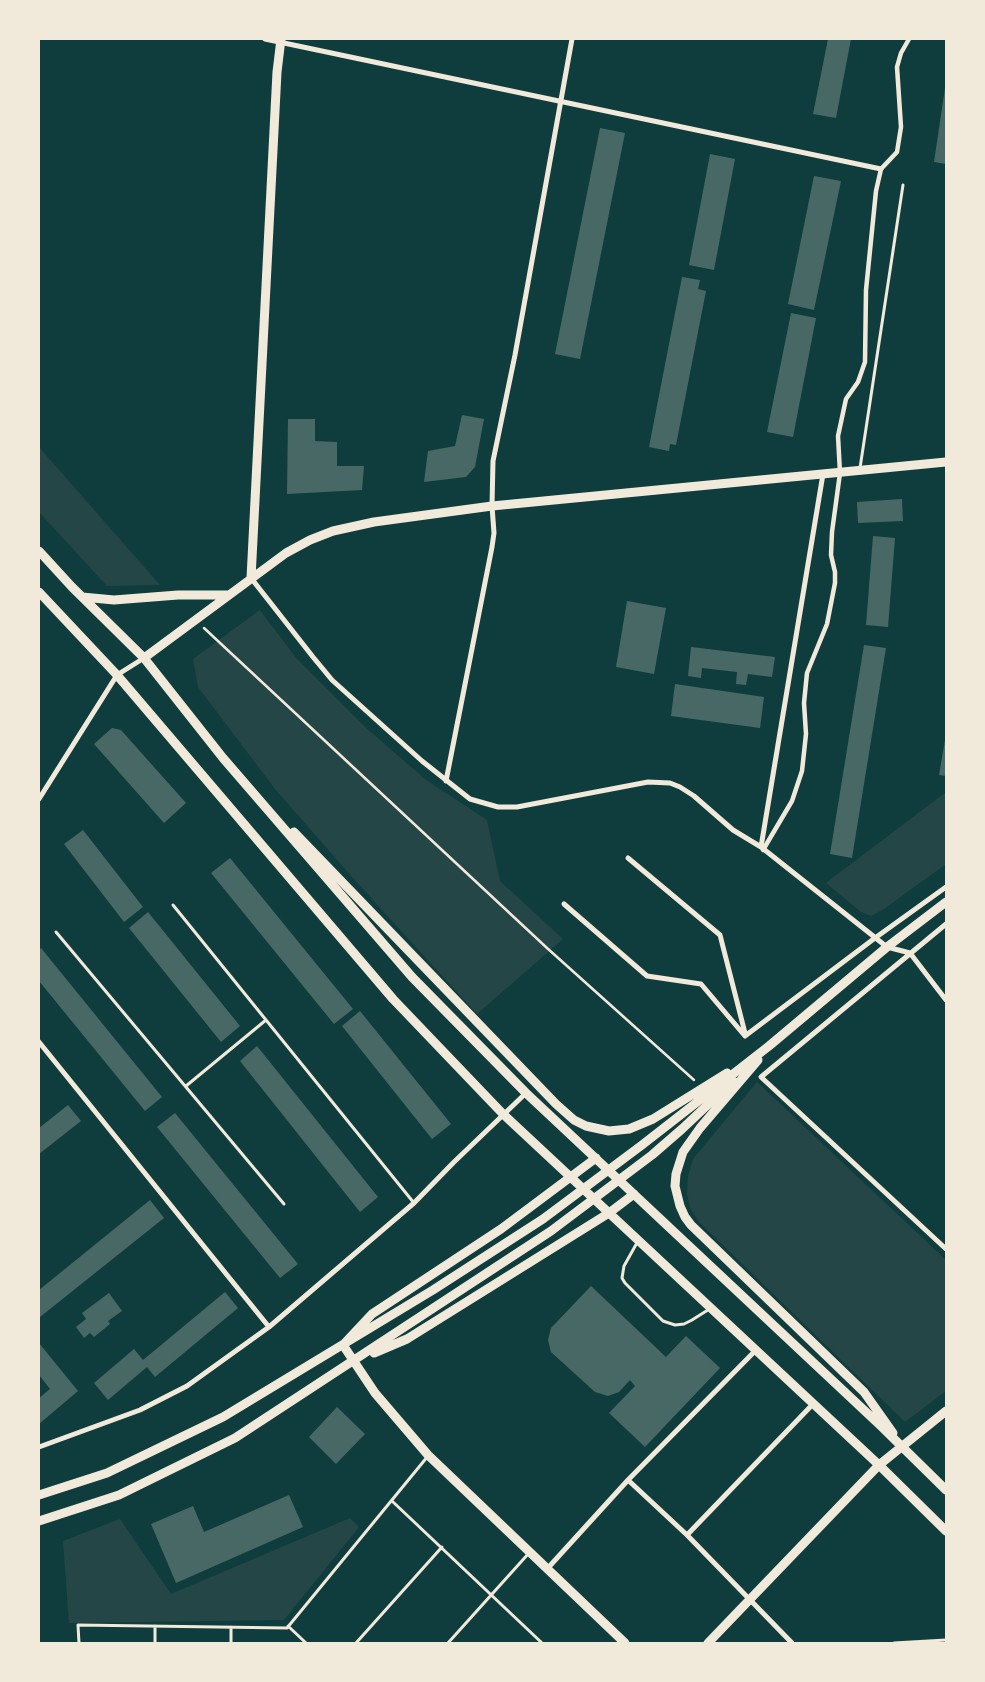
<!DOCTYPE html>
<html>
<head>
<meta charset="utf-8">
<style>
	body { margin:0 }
	#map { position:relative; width:985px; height:1682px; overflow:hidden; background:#0f3d3e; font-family:Inter,sans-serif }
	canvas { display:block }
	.frame { position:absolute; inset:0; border:40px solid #f1e9da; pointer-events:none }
</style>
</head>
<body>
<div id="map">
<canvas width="985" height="1682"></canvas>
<div class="frame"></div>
</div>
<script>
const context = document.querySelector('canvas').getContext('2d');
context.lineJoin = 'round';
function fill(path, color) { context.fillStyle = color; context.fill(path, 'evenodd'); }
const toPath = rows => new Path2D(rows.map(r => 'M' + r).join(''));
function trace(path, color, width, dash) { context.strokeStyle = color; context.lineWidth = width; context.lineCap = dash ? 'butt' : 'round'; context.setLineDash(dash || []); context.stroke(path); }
fill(toPath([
	[39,447,160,585,107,586,39,512],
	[260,610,297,659,365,727,426,780,487,820,500,881,563,939,477,1014,352,877,275,789,198,687,193,659],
	[946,792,946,864,884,909,871,916,861,912,826,883],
	[757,1082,946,1260,946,1391,905,1422,699,1222,690,1208,687,1193,688,1176,693,1159],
	[350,1518,359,1527,284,1620,69,1623,63,1541,120,1519,171,1594]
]), '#244646');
fill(toPath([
	[828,39,851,39,836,118,813,114],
	[945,88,946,88,946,164,934,162],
	[600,128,625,133,580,359,555,354],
	[710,154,735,159,714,270,689,265],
	[814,176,841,181,814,310,788,304],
	[682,277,700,280,698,289,706,291,676,445,670,444,669,451,649,447],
	[791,313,816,318,793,437,767,432],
	[462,415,484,419,475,467,466,477,424,482,428,451,455,446],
	[288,419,315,419,315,441,337,442,337,466,364,466,362,490,287,494],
	[902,499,903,521,858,523,857,502],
	[873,536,895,538,888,627,866,625],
	[627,601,666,608,654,674,616,667],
	[864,645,886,648,852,858,830,854],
	[691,647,775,657,772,677,748,674,746,685,736,684,737,672,702,668,701,678,688,676],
	[675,684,764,697,760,728,671,716],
	[112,728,121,730,186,803,164,823,94,744],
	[945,740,946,740,946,776,939,775],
	[83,830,143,907,124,922,64,844],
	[230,858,353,1009,334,1024,211,873],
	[148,912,240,1026,221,1042,129,928],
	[41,948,162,1097,145,1111,39,981,39,950],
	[360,1011,451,1124,432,1139,342,1026],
	[257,1046,378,1197,360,1212,240,1061],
	[68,1105,81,1121,39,1154,39,1128],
	[175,1113,298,1264,280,1278,157,1127],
	[150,1200,164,1218,40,1317,39,1315,39,1290],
	[591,1286,666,1357,686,1336,720,1368,645,1447,609,1413,635,1386,630,1380,619,1392,608,1396,595,1392,551,1352,548,1340,551,1328],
	[225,1292,238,1308,155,1377,147,1367,108,1400,94,1383,134,1349,143,1360],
	[109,1293,122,1311,108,1321,110,1324,94,1337,90,1333,84,1338,76,1327,86,1319,82,1313],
	[39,1343,78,1391,39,1424,39,1398,50,1389,39,1375],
	[337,1407,365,1434,336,1464,309,1437],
	[289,1495,303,1527,176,1583,151,1524,193,1506,204,1532]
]), '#486865');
trace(toPath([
	[204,628,547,948,694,1080]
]), '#f1e9da', 2.5);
trace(toPath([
	[860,468,903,185],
	[173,905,414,1203],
	[56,932,284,1204],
	[186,1086,266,1020],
	[638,1241,624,1266,622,1278,625,1283,663,1321,675,1325,684,1324,692,1320,711,1308],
	[392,1501,542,1643],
	[155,1626,155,1643],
	[288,1626,306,1643],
	[231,1627,231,1643],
	[79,1643,78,1625,287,1628,428,1456],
	[356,1643,442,1547],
	[448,1643,529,1553],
	[894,1643,946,1640]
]), '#f1e9da', 3);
trace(toPath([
	[763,850,792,801,802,771,806,734,804,703,807,673,827,624,835,583,835,572,831,555,832,532,840,473,838,436,846,399,858,382,865,362,866,290,876,191,881,169,897,152,901,127,897,67,901,53,909,39]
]), '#f1e9da', 4.5);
trace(toPath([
	[265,39,881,169],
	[251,578,313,657,332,680,422,761,470,799,498,807,517,807,648,782,670,783,680,787,694,796,733,830,761,847,887,947,910,953,946,1000],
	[446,781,492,547,494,533,492,506,493,461,515,355,572,39],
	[39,799,117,675,144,658],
	[761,847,823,474],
	[628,858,720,935,745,1033],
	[564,904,647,976,701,984,745,1036],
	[946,924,761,1077,946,1249],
	[745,1036,875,938,946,887],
	[39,1042,269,1327],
	[39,1447,140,1410,187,1386,269,1327,414,1203,454,1162,526,1093],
	[628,1480,687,1535,792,1643],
	[687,1535,813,1404],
	[547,1569,628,1480,756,1350]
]), '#f1e9da', 5);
trace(toPath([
	[39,551,72,587,144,658,223,758,412,977,526,1093,882,1427,946,1490],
	[251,578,277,72,281,39],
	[39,592,117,675,393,999,503,1114,879,1465,946,1531],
	[82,597,114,600,178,595,227,595],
	[144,658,286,553,310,540,333,531,374,522,492,506,946,462],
	[294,832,556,1104,574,1120,586,1126,609,1131,629,1129,653,1119,727,1073],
	[758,1060,700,1128,683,1152,676,1174,675,1186,680,1206,685,1217,691,1225,864,1392,893,1433],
	[596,1158,501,1229,372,1314,343,1345,375,1393,428,1455,625,1643],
	[374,1353,407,1339,609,1213,634,1194],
	[39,1495,107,1473,223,1417,433,1290,543,1219,642,1145,769,1046,887,947,946,902],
	[39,1521,119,1495,235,1438,551,1231,652,1155,682,1129,733,1081],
	[708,1643,879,1465,946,1411]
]), '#f1e9da', 9);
</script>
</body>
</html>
